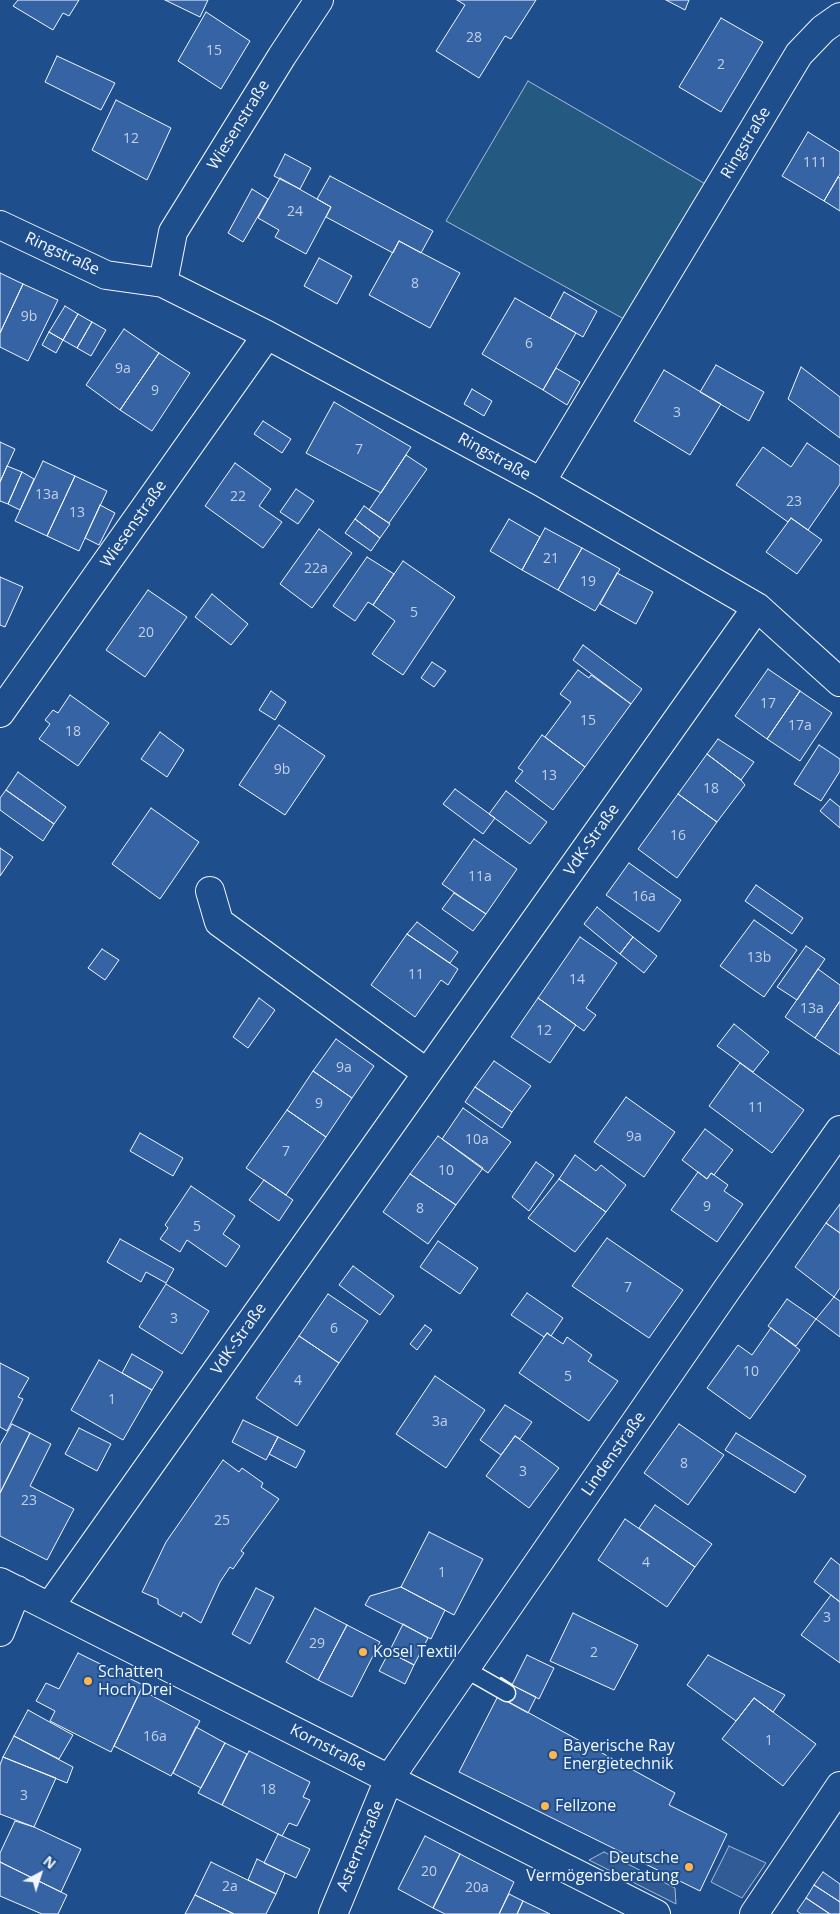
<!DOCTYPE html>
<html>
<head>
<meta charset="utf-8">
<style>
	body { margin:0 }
	#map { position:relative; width:840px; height:1914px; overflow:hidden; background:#1f4e8c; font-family:"Open Sans",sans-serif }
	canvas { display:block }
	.north { position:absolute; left:15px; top:1849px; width:50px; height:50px; -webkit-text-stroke:4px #1f4e8c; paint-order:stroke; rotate:40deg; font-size:14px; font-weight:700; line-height:20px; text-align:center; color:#f2f6ff }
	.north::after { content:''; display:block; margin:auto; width:18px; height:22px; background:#f2f6ff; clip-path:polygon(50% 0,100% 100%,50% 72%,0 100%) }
</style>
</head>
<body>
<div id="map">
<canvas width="840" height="1914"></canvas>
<div class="north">N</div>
</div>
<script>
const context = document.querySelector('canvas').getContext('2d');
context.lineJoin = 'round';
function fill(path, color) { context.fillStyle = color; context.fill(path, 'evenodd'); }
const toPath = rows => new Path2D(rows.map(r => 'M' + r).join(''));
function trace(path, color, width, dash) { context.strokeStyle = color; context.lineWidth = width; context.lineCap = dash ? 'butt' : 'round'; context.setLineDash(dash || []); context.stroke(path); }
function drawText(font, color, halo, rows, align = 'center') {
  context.font = font + ' "Open Sans",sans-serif'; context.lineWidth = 4; context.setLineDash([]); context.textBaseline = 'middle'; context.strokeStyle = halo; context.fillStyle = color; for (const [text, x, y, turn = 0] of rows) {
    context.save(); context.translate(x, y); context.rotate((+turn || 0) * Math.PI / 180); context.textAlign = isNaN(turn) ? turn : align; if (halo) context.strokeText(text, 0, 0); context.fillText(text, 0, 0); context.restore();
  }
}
const green = toPath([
	[528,81,714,189,633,324,446,221,528,81]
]);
fill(green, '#245a82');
trace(green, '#a8bbd7', 1);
const parking = toPath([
	[729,1846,766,1863,742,1898,711,1882,729,1846],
	[604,1852,675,1888,676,1904,589,1860,604,1852]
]);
fill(parking, '#305b95');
trace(parking, '#a8bbd7', 1);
const building = toPath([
	[18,0,79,0,69,16,63,13,53,30,13,6,18,0],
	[165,0,208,0,200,17,165,0],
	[457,0,536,0,511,39,505,36,479,78,436,51,465,5,457,0],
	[666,0,689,0,685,10,666,0],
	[206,12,250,41,221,89,178,61,206,12],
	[721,18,763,42,721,112,679,87,721,18],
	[57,56,115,83,101,110,45,82,57,56],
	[116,100,171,128,147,180,92,150,116,100],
	[808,132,840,152,840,174,824,201,782,176,808,132],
	[285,154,311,168,300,189,274,176,285,154],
	[330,176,433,231,421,253,399,241,393,253,326,217,331,207,317,199,330,176],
	[838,177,840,178,840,211,824,201,838,177],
	[280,178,331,207,306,254,275,237,279,230,258,218,280,178],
	[252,189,268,199,243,242,228,233,252,189],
	[399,241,460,273,430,328,369,295,399,241],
	[319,258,352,276,337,304,304,286,319,258],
	[0,273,23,284,0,333,0,273],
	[23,284,58,300,28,361,0,347,0,333,23,284],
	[564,292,597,311,583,337,550,318,564,292],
	[515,298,576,333,543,390,482,354,515,298],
	[65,306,78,314,63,340,49,332,65,306],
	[78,314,92,322,77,348,63,340,78,314],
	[92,322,106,330,91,356,77,348,92,322],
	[124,329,159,353,120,410,86,385,124,329],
	[49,332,63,340,56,353,42,345,49,332],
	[159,353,190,373,152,431,120,410,159,353],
	[716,365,764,392,749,421,700,392,716,365],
	[801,367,840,397,840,438,788,399,801,367],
	[556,368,580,382,567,405,543,390,556,368],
	[664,370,721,404,690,455,634,421,664,370],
	[472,389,492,401,484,416,464,404,472,389],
	[334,402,411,447,381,493,306,453,334,402],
	[263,421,291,439,282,453,254,434,263,421],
	[0,442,15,449,0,482,0,442],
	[807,443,840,466,840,484,808,530,791,518,788,522,736,485,763,447,791,467,807,443],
	[406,455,427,469,389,523,369,510,406,455],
	[43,461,75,476,47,536,15,521,43,461],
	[235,463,271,489,259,506,282,522,263,548,205,506,235,463],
	[7,466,22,472,8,504,0,501,0,482,7,466],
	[22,472,34,479,20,510,8,504,22,472],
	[75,476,107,491,79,551,47,536,75,476],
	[296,489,314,501,298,524,280,512,296,489],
	[100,505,115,513,99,545,85,538,100,505],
	[364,506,390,524,380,538,355,519,364,506],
	[791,518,822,540,797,574,766,552,791,518],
	[355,519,380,538,371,551,345,533,355,519],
	[509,519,540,537,522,570,490,551,509,519],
	[545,528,582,548,558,590,522,570,545,528],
	[319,529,352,553,312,608,280,584,319,529],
	[582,548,620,569,595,611,558,590,582,548],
	[367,557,394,574,373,605,368,602,355,621,333,606,367,557],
	[403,561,455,597,403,675,372,654,395,621,373,605,403,561],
	[617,573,653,592,636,624,600,604,617,573],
	[0,577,23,587,5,627,0,625,0,577],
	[148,590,187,617,145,677,106,650,148,590],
	[212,594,248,624,231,645,195,617,212,594],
	[583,645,642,689,631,704,573,660,583,645],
	[432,662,446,671,434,687,421,678,432,662],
	[768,669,800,691,767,739,735,716,768,669],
	[578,670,589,678,591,675,631,704,585,767,545,737,571,702,560,694,578,670],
	[271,691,286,702,275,720,259,710,271,691],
	[800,691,832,713,800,761,767,739,800,691],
	[70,695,109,723,78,766,39,739,50,724,45,720,53,710,58,713,70,695],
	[279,725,325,756,285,815,239,785,279,725],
	[160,732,184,750,167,777,141,759,160,732],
	[542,735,585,767,553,810,515,781,523,771,518,768,542,735],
	[718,739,754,762,741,780,707,754,718,739],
	[819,745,840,759,840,771,821,801,794,784,819,745],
	[707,754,741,780,745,785,717,822,678,794,707,754],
	[18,772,66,807,54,824,6,790,18,772],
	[455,789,495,818,483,834,443,804,455,789],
	[6,790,54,824,43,841,0,810,0,798,6,790],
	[506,791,547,822,530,844,489,814,506,791],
	[678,794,717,822,677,878,638,849,678,794],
	[830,799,840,807,840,828,820,811,830,799],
	[151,808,199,842,160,899,112,864,151,808],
	[474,839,517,869,486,914,442,884,474,839],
	[0,848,13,857,0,876,0,848],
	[629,863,681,900,659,932,606,895,629,863],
	[756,885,803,918,792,934,745,901,756,885],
	[454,893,486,914,473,931,442,909,454,893],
	[597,907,633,937,620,954,584,924,597,907],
	[754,920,797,950,764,997,720,966,754,920],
	[417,922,458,952,450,963,407,934,417,922],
	[407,934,458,969,448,985,441,980,415,1017,371,985,407,934],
	[580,937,617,963,586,1008,596,1015,584,1031,538,998,580,937],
	[633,937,657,956,644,973,620,954,633,937],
	[806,946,825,959,797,1000,777,987,806,946],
	[102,949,119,960,105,980,88,968,102,949],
	[818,969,840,985,840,1001,815,1038,785,1017,818,969],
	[259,998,275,1010,248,1048,233,1037,259,998],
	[538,998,576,1025,550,1063,511,1037,538,998],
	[840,1001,840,1055,815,1038,840,1001],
	[734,1024,769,1052,753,1072,717,1046,734,1024],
	[336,1039,374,1066,352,1098,313,1071,336,1039],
	[494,1061,531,1086,512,1112,475,1087,494,1061],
	[740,1063,804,1110,772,1153,709,1106,740,1063],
	[313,1071,352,1098,326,1137,287,1110,313,1071],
	[475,1087,512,1112,502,1128,465,1102,475,1087],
	[626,1097,675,1132,644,1177,594,1142,626,1097],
	[463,1108,511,1142,488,1173,442,1139,463,1108],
	[287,1110,326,1137,286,1195,246,1168,287,1110],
	[705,1129,733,1150,714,1175,711,1173,707,1179,682,1160,705,1129],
	[140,1133,183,1158,173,1176,130,1151,140,1133],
	[438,1136,483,1168,456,1205,410,1174,438,1136],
	[575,1155,596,1171,601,1165,626,1185,606,1212,559,1179,575,1155],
	[536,1162,554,1175,529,1211,512,1197,536,1162],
	[698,1172,707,1179,711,1173,714,1175,728,1185,724,1191,743,1204,717,1242,671,1210,698,1172],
	[410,1174,456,1205,428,1244,383,1212,410,1174],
	[559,1179,606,1212,575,1252,528,1218,559,1179],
	[264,1180,293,1200,279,1221,249,1200,264,1180],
	[191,1186,235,1216,223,1234,240,1246,226,1267,187,1240,180,1252,160,1239,168,1228,165,1225,191,1186],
	[840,1204,840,1233,826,1223,840,1204],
	[826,1223,840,1233,840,1288,834,1297,795,1267,826,1223],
	[607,1238,683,1290,649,1338,572,1286,607,1238],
	[120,1239,174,1269,166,1283,146,1272,141,1282,107,1262,120,1239],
	[438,1241,478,1268,460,1294,420,1267,438,1241],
	[353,1266,394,1296,380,1315,339,1285,353,1266],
	[166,1284,209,1311,182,1354,139,1327,166,1284],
	[527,1293,563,1318,551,1336,547,1333,544,1337,511,1315,527,1293],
	[328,1294,368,1321,339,1363,299,1336,328,1294],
	[834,1297,840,1301,840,1337,816,1319,834,1297],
	[787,1299,816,1319,796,1346,768,1326,787,1299],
	[425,1325,432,1330,417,1350,410,1344,425,1325],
	[771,1328,800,1350,750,1419,707,1388,738,1345,752,1355,771,1328],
	[547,1333,563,1344,567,1337,592,1355,588,1361,618,1381,589,1421,519,1373,547,1333],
	[299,1336,339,1363,297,1426,256,1398,299,1336],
	[132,1354,163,1372,152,1390,122,1373,132,1354],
	[99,1360,152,1390,123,1440,71,1410,99,1360],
	[0,1363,29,1378,18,1397,23,1399,7,1431,0,1427,0,1363],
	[435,1376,485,1410,446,1468,396,1434,435,1376],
	[505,1405,532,1422,520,1439,515,1436,501,1455,480,1440,505,1405],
	[243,1420,278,1437,266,1460,232,1442,243,1420],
	[12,1424,30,1433,0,1493,0,1445,12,1424],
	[679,1424,724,1455,688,1505,644,1473,679,1424],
	[79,1428,111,1444,97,1471,65,1454,79,1428],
	[30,1433,51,1444,30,1486,74,1509,47,1560,0,1536,0,1493,30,1433],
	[736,1433,806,1476,795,1493,725,1450,736,1433],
	[515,1436,559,1468,529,1508,486,1476,515,1436],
	[278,1437,305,1451,296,1468,269,1454,278,1437],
	[223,1460,239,1472,242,1468,263,1483,261,1487,279,1499,241,1551,244,1553,240,1559,233,1569,230,1567,220,1582,201,1623,183,1612,181,1617,158,1604,158,1599,142,1592,166,1542,223,1460],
	[655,1505,712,1544,695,1567,639,1528,655,1505],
	[625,1519,695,1567,667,1607,598,1560,625,1519],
	[429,1532,483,1559,454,1615,401,1587,429,1532],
	[831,1558,840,1565,840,1602,814,1582,831,1558],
	[401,1587,445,1610,431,1639,365,1605,370,1596,401,1587],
	[256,1588,274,1597,250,1644,232,1634,256,1588],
	[831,1595,840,1602,840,1663,801,1635,831,1595],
	[315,1608,347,1625,318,1680,286,1662,315,1608],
	[573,1613,638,1645,614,1690,550,1661,573,1613],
	[403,1624,428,1638,414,1665,389,1652,403,1624],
	[347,1625,380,1642,352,1697,318,1680,347,1625],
	[389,1652,414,1665,405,1684,379,1671,389,1652],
	[78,1653,143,1685,111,1752,50,1721,55,1711,36,1701,46,1683,59,1689,78,1653],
	[527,1655,554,1668,539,1699,512,1685,527,1655],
	[708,1655,785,1695,773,1712,754,1698,736,1721,687,1685,708,1655],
	[512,1685,536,1697,528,1713,504,1700,512,1685],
	[141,1690,200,1721,171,1776,114,1746,141,1690],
	[498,1696,675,1793,669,1805,727,1834,700,1891,459,1772,498,1696],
	[754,1698,816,1744,783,1786,722,1739,754,1698],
	[28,1710,73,1735,59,1759,14,1736,28,1710],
	[196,1727,225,1743,201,1788,173,1773,196,1727],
	[14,1736,73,1767,67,1783,3,1757,14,1736],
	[225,1743,247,1754,222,1805,198,1793,225,1743],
	[249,1751,310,1782,303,1797,310,1800,297,1826,289,1823,282,1836,222,1805,249,1751],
	[3,1757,56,1778,34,1827,0,1814,0,1765,3,1757],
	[15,1821,34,1827,81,1849,61,1892,0,1862,0,1853,15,1821],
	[278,1834,310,1849,296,1878,264,1863,278,1834],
	[425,1836,460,1854,433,1908,398,1889,425,1836],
	[460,1854,514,1882,499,1914,445,1914,433,1908,460,1854],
	[257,1859,285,1873,276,1894,248,1880,257,1859],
	[0,1862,67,1895,58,1914,42,1914,0,1896,0,1862],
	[211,1862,276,1894,266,1914,234,1914,195,1895,211,1862],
	[823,1872,840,1884,840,1902,814,1885,823,1872],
	[814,1885,840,1902,840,1914,830,1914,806,1898,814,1885],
	[509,1894,523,1901,517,1914,499,1914,509,1894],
	[195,1895,234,1914,185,1914,195,1895],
	[806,1898,830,1914,801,1914,797,1911,806,1898],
	[523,1901,550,1914,517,1914,523,1901]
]);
fill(building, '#3563a3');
trace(building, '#f2f6ff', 1);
const lane = toPath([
	[465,1669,507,1693]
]);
const street = toPath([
	[0,225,106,275,163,283,267,335,541,482,799,54,823,29,840,17],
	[163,283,173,232,282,56,319,0],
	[541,482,757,607,840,682],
	[0,713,267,335],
	[210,891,219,922,427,1073],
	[0,1582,656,1914],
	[50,1606,757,607],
	[0,1632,17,1590],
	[333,1914,389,1779,728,1288,840,1130],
	[754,1914,840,1786]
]);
trace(lane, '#f2f6ff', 19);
trace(street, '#f2f6ff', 30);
trace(lane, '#1f4e8c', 16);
trace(street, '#1f4e8c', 28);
trace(toPath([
	[501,1678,512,1685]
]), '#f2f6ff', 2.5);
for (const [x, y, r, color] of [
	[363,1652,5,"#ffb74d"],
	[88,1681,5,"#ffb74d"],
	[553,1755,5,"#ffb74d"],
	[545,1806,5,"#ffb74d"],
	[689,1867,5,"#ffb74d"]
]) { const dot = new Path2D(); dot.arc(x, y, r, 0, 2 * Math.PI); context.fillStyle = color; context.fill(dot); trace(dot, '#1f4e8c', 2); }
drawText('14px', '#c3d1e8', null, [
	["28",474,38],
	["15",214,51],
	["2",721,65],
	["12",131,139],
	["111",815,163],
	["24",295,212],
	["8",415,284],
	["9b",29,317],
	["6",529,344],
	["9a",123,369],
	["9",155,391],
	["3",677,413],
	["7",359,450],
	["13a",47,495],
	["22",238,497],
	["23",794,502],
	["13",77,513],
	["21",551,559],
	["22a",316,569],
	["19",588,582],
	["5",414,613],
	["20",146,633],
	["17",768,704],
	["15",588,721],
	["17a",800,726],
	["18",73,732],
	["9b",282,770],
	["13",549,776],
	["18",711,789],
	["16",678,836],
	["11a",480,877],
	["16a",644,897],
	["13b",759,958],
	["11",416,975],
	["14",577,980],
	["13a",812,1009],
	["12",544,1031],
	["9a",344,1068],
	["9",319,1104],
	["11",756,1108],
	["9a",634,1137],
	["10a",477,1140],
	["7",286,1152],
	["10",446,1171],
	["9",707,1207],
	["8",420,1209],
	["5",197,1227],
	["7",628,1288],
	["3",174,1319],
	["6",334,1329],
	["10",751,1372],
	["5",568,1377],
	["4",298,1381],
	["1",112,1400],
	["3a",440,1422],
	["8",684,1464],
	["3",523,1472],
	["23",29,1501],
	["25",222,1521],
	["4",646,1563],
	["1",442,1573],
	["3",827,1618],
	["29",317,1644],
	["2",594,1653],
	["16a",155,1737],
	["1",769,1741],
	["18",268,1790],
	["3",24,1796],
	["20",429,1872],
	["2a",230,1887],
	["20a",477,1888]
]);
drawText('16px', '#f2f6ff', '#1f4e8c', [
	["Wiesenstraße",239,125,-58],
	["Ringstraße",746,143,-59],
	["Ringstraße",62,254,25],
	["Ringstraße",494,457,29],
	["Wiesenstraße",134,524,-55],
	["VdK-Straße",592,840,-55],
	["VdK-Straße",239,1339,-55],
	["Lindenstraße",614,1454,-55],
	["Kornstraße",328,1748,27],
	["Asternstraße",361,1846,-67]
]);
drawText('16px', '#f2f6ff', '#1f4e8c', [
	["Kosel Textil",373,1652],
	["Schatten",98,1672],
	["Hoch Drei",98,1690],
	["Bayerische Ray",563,1746],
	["Energietechnik",563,1764],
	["Fellzone",555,1806],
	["Deutsche",679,1858,"right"],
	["Vermögensberatung",679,1876,"right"]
], 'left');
</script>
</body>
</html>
